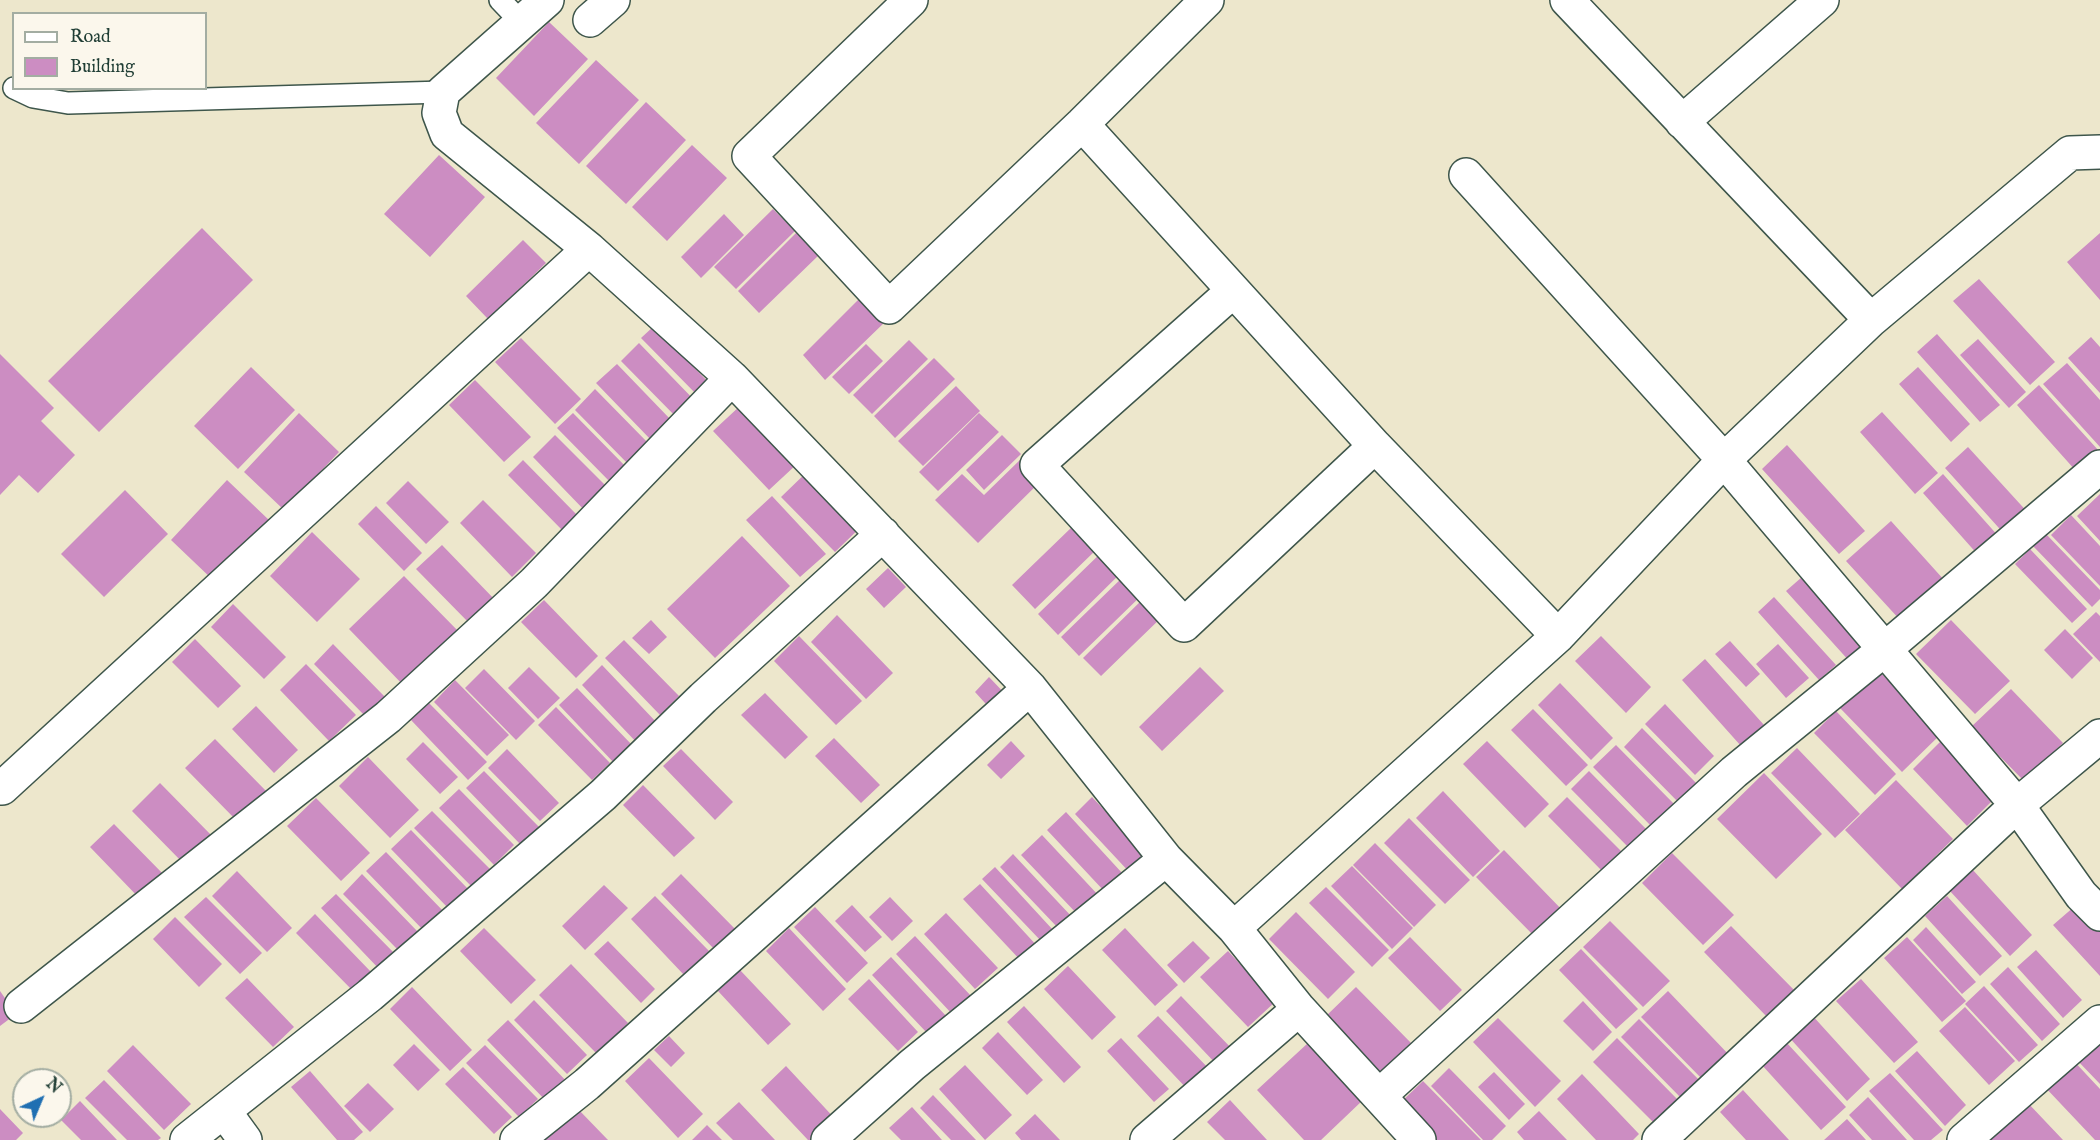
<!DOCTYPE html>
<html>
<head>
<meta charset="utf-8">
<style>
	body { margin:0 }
	#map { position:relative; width:2100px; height:1140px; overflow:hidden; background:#ede7cc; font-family:"IM FELL English",serif }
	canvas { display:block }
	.legend { position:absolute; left:12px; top:12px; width:195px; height:78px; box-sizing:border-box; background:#fbf7ec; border:2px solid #a3ada2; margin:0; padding:8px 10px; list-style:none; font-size:18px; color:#1f3d34 }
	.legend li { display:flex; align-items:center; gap:12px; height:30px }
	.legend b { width:30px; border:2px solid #a3ada2 }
	.north { position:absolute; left:12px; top:1068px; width:60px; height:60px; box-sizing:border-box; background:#fbf7ec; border:2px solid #a3ada2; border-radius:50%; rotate:44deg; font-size:16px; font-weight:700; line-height:24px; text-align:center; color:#1f3d34 }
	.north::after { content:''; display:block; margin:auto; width:21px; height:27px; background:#1f6fb2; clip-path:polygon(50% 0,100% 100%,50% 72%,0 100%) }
</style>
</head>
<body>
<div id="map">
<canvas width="2100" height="1140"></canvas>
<ul class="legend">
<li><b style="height:8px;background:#fff"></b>Road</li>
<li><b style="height:16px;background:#cc8dc2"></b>Building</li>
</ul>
<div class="north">N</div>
</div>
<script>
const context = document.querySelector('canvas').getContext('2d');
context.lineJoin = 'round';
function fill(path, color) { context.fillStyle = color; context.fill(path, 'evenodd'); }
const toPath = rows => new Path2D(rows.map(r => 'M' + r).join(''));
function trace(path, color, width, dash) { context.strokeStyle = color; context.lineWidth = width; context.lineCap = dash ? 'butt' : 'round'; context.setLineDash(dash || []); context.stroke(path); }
fill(toPath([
	[549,22,588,59,534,116,496,78],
	[596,60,639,100,579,164,536,123],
	[646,102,686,140,626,204,586,166],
	[692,145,727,178,667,241,632,207],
	[439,155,485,197,430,257,384,214],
	[773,209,795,231,736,289,714,267],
	[724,214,744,235,701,278,681,257],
	[202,228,253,280,99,432,48,381],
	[797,232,819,255,759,313,738,291],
	[2100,233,2100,300,2067,262],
	[523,240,546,263,488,319,466,296],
	[1979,279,2055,362,2030,385,1953,301],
	[862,296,886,321,825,380,803,355],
	[654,326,713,387,701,399,641,338],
	[1937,334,2000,405,1980,422,1917,352],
	[2091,337,2100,347,2100,393,2068,358],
	[521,338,581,399,555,424,495,362],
	[1978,339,2026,392,2009,408,1960,355],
	[909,340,928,359,872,414,853,395],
	[639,343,700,406,682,423,621,361],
	[866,344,883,361,849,394,832,377],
	[0,354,54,408,41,421,75,455,38,493,19,475,0,495],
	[934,358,955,379,895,438,874,416],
	[2067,363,2100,400,2100,447,2043,384],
	[617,364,672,421,652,441,596,383],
	[251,367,295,410,238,469,194,426],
	[1918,367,1970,424,1951,442,1899,384],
	[475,380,531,437,504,462,449,405],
	[2039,385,2099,451,2076,471,2017,405],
	[956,386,980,411,923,466,898,441],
	[595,389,651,446,630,466,575,410],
	[741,405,797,464,769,490,713,431],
	[1882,412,1938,473,1915,494,1860,432],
	[299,413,339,452,284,510,244,472],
	[573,413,629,470,613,485,557,428],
	[979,413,999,432,938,491,919,472],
	[555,435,611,491,588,514,533,457],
	[1002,435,1021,454,984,490,966,470],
	[1787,445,1865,531,1839,554,1762,469],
	[1968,447,2031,516,2007,537,1945,468],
	[1023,457,1043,479,978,543,935,500,962,474,984,495],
	[523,460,578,516,563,531,508,475],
	[811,468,865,523,835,552,781,497],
	[1943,474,2000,538,1979,556,1923,493],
	[227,480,270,521,214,581,171,540],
	[408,481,449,522,426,544,386,503],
	[125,490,168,534,104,597,61,554],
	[2100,494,2100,541,2077,516],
	[772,496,826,554,800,577,746,520],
	[483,500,536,553,512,577,460,523],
	[376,506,422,553,404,571,358,524],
	[2071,515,2100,546,2100,586,2051,535],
	[1891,521,1945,581,1901,621,1846,561],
	[1073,526,1096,550,1035,609,1012,585],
	[312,532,360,579,317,622,270,576],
	[2046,534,2100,590,2100,599,2092,607,2033,546],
	[742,536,790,586,715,658,667,609],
	[442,545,497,602,472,626,416,569],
	[1106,548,1126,568,1058,635,1038,614],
	[2030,549,2087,609,2072,623,2015,564],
	[888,568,906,587,884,608,866,589],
	[1125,575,1144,593,1079,656,1061,637],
	[404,576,461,634,406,688,349,629],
	[1802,577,1866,648,1851,663,1786,591],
	[1146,596,1164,615,1101,676,1083,658],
	[1774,597,1836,665,1819,680,1758,612],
	[544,600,598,656,576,678,521,622],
	[233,604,286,657,264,679,211,627],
	[2096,612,2100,616,2100,662,2073,634],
	[837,615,893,673,866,699,811,642],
	[651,620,667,637,649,654,632,638],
	[1951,620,2010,681,1975,714,1916,654],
	[2065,629,2093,658,2072,679,2044,650],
	[799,636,862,701,836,725,774,661],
	[1601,636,1651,687,1626,713,1575,661],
	[195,639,241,686,218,708,172,662],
	[624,640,679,696,660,715,605,658],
	[1730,641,1760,674,1746,687,1715,654],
	[333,644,386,698,366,717,314,664],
	[1778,644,1809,678,1786,698,1756,664],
	[1705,659,1764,725,1741,746,1682,680],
	[306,664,356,715,329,741,280,690],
	[602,665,658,724,638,744,582,685],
	[529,667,560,698,538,719,508,688],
	[1200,667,1224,691,1162,751,1139,727],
	[484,669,535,721,516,740,465,688],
	[1879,671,1941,734,1902,772,1840,708],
	[989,677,1010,699,995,714,975,692],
	[455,680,509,735,487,756,434,702],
	[1560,683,1613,738,1591,760,1538,705],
	[577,688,633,746,615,764,559,705],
	[2011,689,2063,743,2024,781,1971,727],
	[765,693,808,737,785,759,741,715],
	[429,703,487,762,468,780,411,720],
	[1665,704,1714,756,1695,775,1645,724],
	[256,706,298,750,274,773,232,729],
	[556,707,610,763,592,780,538,725],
	[1533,709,1588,765,1566,786,1511,730],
	[1836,711,1896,774,1875,795,1814,733],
	[1642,728,1701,788,1682,806,1624,747],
	[834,738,880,785,861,803,815,756],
	[215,739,267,792,237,821,185,768],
	[1011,741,1025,756,1001,779,987,765],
	[1487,741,1549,804,1525,828,1463,764],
	[1941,741,1996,797,1967,826,1913,769],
	[423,742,458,777,440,794,406,759],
	[1616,745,1675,805,1653,828,1593,767],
	[1797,748,1860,814,1835,838,1771,773],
	[507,749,559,803,540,821,488,768],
	[681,749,733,802,715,820,663,766],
	[368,757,419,810,390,838,339,786],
	[484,771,539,827,521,845,466,788],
	[1589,771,1648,831,1630,849,1571,789],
	[1764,773,1822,834,1776,879,1717,819],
	[1896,780,1953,839,1902,889,1845,830],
	[160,783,213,837,185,865,132,811],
	[643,785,695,838,674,857,623,805],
	[459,789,514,845,494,865,439,808],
	[1443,791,1500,851,1473,877,1416,818],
	[1092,797,1150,859,1132,875,1075,814],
	[1567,797,1623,853,1603,872,1548,816],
	[316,798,370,853,341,881,287,826],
	[432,811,491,870,473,888,414,828],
	[1066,812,1123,874,1105,892,1047,830],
	[1409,818,1470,880,1445,904,1384,843],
	[114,824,167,878,142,901,90,847],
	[411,830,468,889,448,908,391,849],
	[1042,835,1100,897,1079,916,1021,855],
	[1375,843,1436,905,1414,927,1353,865],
	[1504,850,1567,915,1539,941,1476,877],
	[386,852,446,914,426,933,366,871],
	[1672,853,1734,915,1703,945,1642,883],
	[1013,854,1072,917,1059,929,1000,867],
	[1352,866,1413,928,1392,949,1331,886],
	[995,867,1053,930,1041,941,982,879],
	[1972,869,2032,935,2010,956,1949,890],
	[237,871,292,928,267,952,212,896],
	[362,874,418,932,399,951,343,894],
	[681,874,737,931,716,951,661,894],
	[980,884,1039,948,1023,963,963,899],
	[604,885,628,908,585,950,562,926],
	[1326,887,1389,950,1372,967,1309,903],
	[336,894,397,956,381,971,321,908],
	[655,896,709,951,684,975,631,919],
	[1947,896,2002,956,1980,976,1925,916],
	[206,897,262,953,240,974,184,917],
	[890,897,913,921,892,941,869,917],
	[852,905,882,937,865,952,835,921],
	[2075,906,2100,932,2100,976,2053,925],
	[815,907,868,963,847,983,794,927],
	[1296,912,1355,972,1328,999,1269,939],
	[946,913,998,968,975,989,924,934],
	[315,914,373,974,354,992,296,933],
	[175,917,222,964,199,987,153,939],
	[1610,921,1670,981,1643,1007,1583,947],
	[1731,926,1797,993,1769,1019,1704,952],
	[1926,927,1976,982,1962,994,1913,940],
	[484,928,536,980,511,1004,460,951],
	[789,928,846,989,823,1011,766,951],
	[1125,928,1178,985,1155,1006,1102,950],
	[915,936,972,997,953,1015,896,954],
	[1410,937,1462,990,1440,1011,1388,958],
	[1907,937,1966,1001,1942,1022,1884,958],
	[608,941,655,989,641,1003,594,954],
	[1193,941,1210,958,1184,983,1167,965],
	[1581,949,1638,1009,1616,1029,1559,970],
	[2036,950,2082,1000,2063,1018,2017,967],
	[1228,951,1275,1002,1248,1027,1200,977],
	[891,957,947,1017,928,1034,872,975],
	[571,964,628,1023,597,1054,539,995],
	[1068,966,1116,1017,1092,1040,1044,989],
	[2008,967,2060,1024,2042,1041,1990,984],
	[740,970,791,1024,768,1045,718,991],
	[247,978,294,1027,273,1047,225,998],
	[869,979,918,1032,898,1051,848,999],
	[1861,979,1918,1042,1894,1063,1836,1001],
	[1984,986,2038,1045,2019,1062,1965,1004],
	[412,987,472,1050,450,1071,390,1009],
	[1356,987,1414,1046,1382,1076,1325,1017],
	[0,991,16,1014,0,1026],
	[1668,991,1732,1058,1706,1083,1641,1017],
	[1181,996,1234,1051,1218,1066,1166,1011],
	[534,1000,587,1055,567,1074,514,1020],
	[1583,1001,1612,1032,1593,1051,1563,1021],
	[1024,1006,1081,1067,1064,1083,1007,1022],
	[1965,1007,2015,1061,1989,1085,1939,1031],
	[1811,1014,1870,1079,1847,1101,1787,1035],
	[1158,1016,1212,1072,1190,1092,1137,1036],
	[1498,1018,1561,1081,1535,1107,1473,1042],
	[1639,1019,1701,1082,1683,1100,1621,1037],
	[508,1020,570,1085,550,1105,487,1040],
	[998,1032,1043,1080,1027,1095,982,1048],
	[669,1036,685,1053,671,1067,654,1050],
	[1121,1038,1169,1089,1154,1102,1107,1051],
	[1617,1038,1678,1100,1654,1123,1593,1062],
	[1786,1042,1846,1107,1821,1130,1761,1064],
	[1308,1043,1363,1100,1321,1140,1304,1140,1257,1090],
	[2100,1043,2100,1084,2075,1058],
	[414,1044,440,1070,418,1091,393,1065],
	[133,1045,191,1104,164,1130,107,1071],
	[485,1045,538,1099,519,1117,466,1063],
	[1917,1051,1966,1105,1945,1126,1895,1071],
	[649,1058,703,1114,678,1138,625,1081],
	[2071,1058,2100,1089,2100,1140,2095,1140,2043,1085],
	[965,1065,1012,1115,985,1140,939,1089],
	[786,1066,838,1122,818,1140,808,1140,761,1090],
	[463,1067,512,1117,494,1134,445,1084],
	[1449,1068,1506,1126,1492,1140,1483,1140,1431,1086],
	[310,1071,363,1132,354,1140,337,1140,291,1087],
	[1494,1072,1525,1104,1509,1120,1478,1087],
	[1890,1073,1943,1130,1931,1140,1914,1140,1869,1091],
	[1582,1074,1639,1134,1633,1140,1596,1140,1557,1099],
	[104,1080,161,1138,158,1140,127,1140,85,1098],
	[1423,1081,1481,1140,1434,1140,1399,1104],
	[368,1083,394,1109,370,1132,344,1106],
	[1743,1090,1789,1140,1746,1140,1720,1112],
	[933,1095,976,1140,951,1140,920,1108],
	[1868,1097,1907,1140,1872,1140,1849,1115],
	[1230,1100,1267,1140,1225,1140,1207,1122],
	[80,1101,117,1140,81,1140,61,1120],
	[739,1102,775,1140,733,1140,716,1123],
	[2027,1102,2063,1140,1990,1140],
	[912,1107,942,1140,901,1140,889,1128],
	[577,1108,608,1140,544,1140],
	[0,1109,23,1133,16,1140,0,1140],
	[1539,1111,1567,1140,1524,1140,1517,1132],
	[1035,1114,1060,1140,1021,1140,1015,1133],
	[1847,1119,1866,1140,1824,1140],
	[707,1125,722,1140,692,1140]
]), '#cc8dc2');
const service = toPath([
	[500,0,522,23],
	[14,88,33,97,68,103,443,92]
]);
const minor = toPath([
	[547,0,443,92,439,113,447,134,589,249,732,378,1030,688,1166,859,1234,928,1299,1009],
	[911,0,749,156,889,307,1082,124,1207,0],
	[590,20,613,0],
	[1682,122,1822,0],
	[1082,124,1375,446,1558,636],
	[1466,175,1724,460,2017,805,2100,736],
	[1233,291,1037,465,1184,625,1375,446],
	[1871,320,2070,153,2100,152],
	[2,788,589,249],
	[1234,928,1558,636,1724,460,1871,320,1567,0],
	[21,1006,388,717,534,583,732,378],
	[1379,1096,1734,772,1885,649,2100,467],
	[224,1111,245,1140],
	[187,1140,370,995,603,795,703,698,883,534],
	[517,1140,587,1084,1030,688],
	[828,1140,912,1065,1166,859],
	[1147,1140,1299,1009,1419,1140],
	[1659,1140,2017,805,2081,895,2100,914],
	[1964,1140,2100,1022]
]);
trace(service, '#3e564b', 24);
trace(minor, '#3e564b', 36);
trace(service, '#fff', 21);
trace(minor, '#fff', 33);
</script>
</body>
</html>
